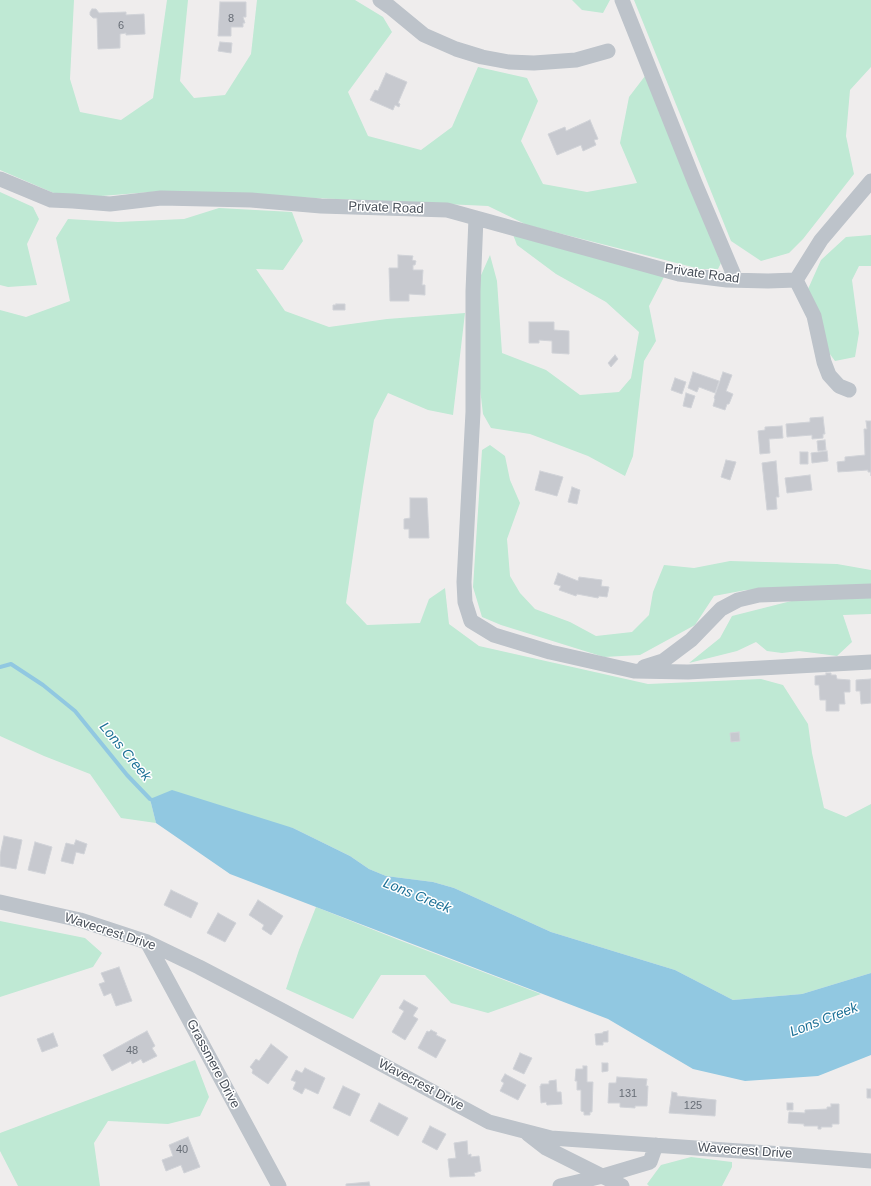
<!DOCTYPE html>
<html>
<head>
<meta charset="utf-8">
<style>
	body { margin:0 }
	canvas { display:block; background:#efeded }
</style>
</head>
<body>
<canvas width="871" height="1186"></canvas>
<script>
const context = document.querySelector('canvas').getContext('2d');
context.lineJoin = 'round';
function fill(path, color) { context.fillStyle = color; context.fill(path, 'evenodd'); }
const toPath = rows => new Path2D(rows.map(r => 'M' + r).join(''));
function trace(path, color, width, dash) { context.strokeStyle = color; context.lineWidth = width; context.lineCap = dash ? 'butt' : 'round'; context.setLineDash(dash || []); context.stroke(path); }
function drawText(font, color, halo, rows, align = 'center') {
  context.font = font + ' Arial,sans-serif'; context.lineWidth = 3; context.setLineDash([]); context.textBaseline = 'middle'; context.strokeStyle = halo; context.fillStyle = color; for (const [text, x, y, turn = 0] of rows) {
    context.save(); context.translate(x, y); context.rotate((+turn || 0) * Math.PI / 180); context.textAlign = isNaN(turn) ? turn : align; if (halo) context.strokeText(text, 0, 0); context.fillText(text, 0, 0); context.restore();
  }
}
fill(toPath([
	[0,0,74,0,70,79,80,112,121,120,153,98,167,0,188,0,180,81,194,98,225,95,251,54,257,0,355,0,383,17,392,32,348,92,368,136,421,150,452,127,478,67,527,78,538,101,521,141,543,184,587,192,637,183,620,143,629,97,645,76,721,263,718,269,700,269,527,225,488,206,163,191,89,197,56,194,0,170],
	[572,0,610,0,603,13,582,10],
	[634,0,871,0,871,67,850,90,846,136,854,174,803,239,789,253,761,261,731,241],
	[0,192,33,207,39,219,27,244,37,285,8,287,0,285],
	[219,208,292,212,303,241,283,270,256,269,285,311,329,327,387,319,465,313,453,415,428,410,388,393,374,420,363,487,346,603,367,625,420,623,429,599,445,588,449,624,479,646,648,684,761,679,783,685,808,724,812,753,824,808,846,817,871,804,871,973,802,994,733,1000,675,970,551,932,454,888,433,882,386,876,369,869,350,856,293,828,150,799,156,823,121,818,90,774,44,756,0,736,0,310,26,317,70,301,56,238,68,219,118,222,184,219],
	[512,232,664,277,649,306,656,341,644,361,633,456,625,476,588,456,530,434,491,428,483,414,479,380,478,282,490,255,497,281,502,353,546,370,580,395,619,392,631,378,639,332,606,302,556,274,517,245],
	[871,235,871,266,859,266,852,280,859,333,855,357,835,361,824,346,808,289,821,260,846,237],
	[490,445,505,456,510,480,520,503,507,539,510,576,520,593,535,609,570,622,596,636,632,632,649,615,653,592,664,565,694,568,730,561,837,564,871,570,871,586,746,590,714,596,695,625,640,655,604,657,501,625,482,617,473,587,482,450],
	[807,597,871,598,871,614,843,615,852,642,837,656,799,651,782,653,767,651,756,642,737,651,689,663,720,638,732,616],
	[316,907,399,940,541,994,488,1013,451,1003,425,975,381,975,353,1019,286,989,299,950],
	[0,921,85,938,102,953,93,967,0,997],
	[195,1060,209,1097,200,1116,168,1124,108,1121,94,1143,100,1186,18,1186,0,1151,0,1133],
	[691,1157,732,1162,732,1167,722,1186,649,1186,647,1184,661,1165]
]), '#bfe9d4');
fill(toPath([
	[172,790,293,828,350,856,369,869,386,876,433,882,454,888,551,932,675,970,733,1000,802,994,871,973,871,1055,818,1076,745,1081,693,1069,608,1019,230,874,156,823,150,799]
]), '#91c8e1');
trace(toPath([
	[0,667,11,664,43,685,75,711,127,775,150,799,155,801]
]), '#91c8e1', 4);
const building = toPath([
	[220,2,246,2,246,17,243,17,245,23,243,23,243,27,231,27,231,36,218,36,220,2],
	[92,9,96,9,99,13,126,12,126,15,144,14,145,34,126,35,126,33,120,34,120,48,98,49,97,18,93,18,90,15,90,12,92,9],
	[220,42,232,43,231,53,218,51,220,42],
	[386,73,407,82,398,103,400,104,399,107,395,105,393,110,370,100,375,90,378,91,386,73],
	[590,120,598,139,594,140,596,145,583,151,581,145,557,155,548,134,565,127,566,131,590,120],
	[398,255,413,256,412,260,416,261,415,265,413,265,413,270,423,270,422,285,425,285,425,295,409,294,409,301,390,301,389,268,398,268,398,255],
	[336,304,345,304,345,310,333,310,333,305,336,305,336,304],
	[529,322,554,322,554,330,569,331,569,354,552,353,552,341,539,340,539,343,529,343,529,322],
	[615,355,618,359,611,367,608,363,615,355],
	[693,372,719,381,715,393,699,387,697,392,688,388,693,372],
	[723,372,732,375,726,391,733,394,729,404,727,404,725,410,713,406,715,399,714,398,723,372],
	[675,378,686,382,682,394,671,390,675,378],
	[686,393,695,396,691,408,683,406,686,393],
	[823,417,825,434,823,434,823,438,812,439,812,435,787,437,786,424,810,422,810,418,823,417],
	[866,421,871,421,871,476,871,472,868,472,868,470,838,472,837,462,845,461,845,457,865,455,864,429,867,429,866,421],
	[782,426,783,438,769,439,770,453,760,454,758,431,765,430,765,427,782,426],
	[825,440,826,450,818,451,817,441,825,440],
	[827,451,828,461,812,463,811,453,827,451],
	[800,452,808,452,808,464,800,464,800,452],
	[726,460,736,462,730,480,721,477,726,460],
	[776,461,779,497,776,497,777,509,767,510,762,463,776,461],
	[540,471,563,477,557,496,535,490,540,471],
	[810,475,812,490,787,493,785,478,810,475],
	[572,487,580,490,577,504,568,502,572,487],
	[410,498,427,498,429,538,409,538,409,529,404,529,404,519,410,518,410,498],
	[558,573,578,581,579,577,602,580,601,586,609,587,607,597,599,596,598,598,577,594,576,596,559,590,561,586,554,584,558,573],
	[826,673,831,673,831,675,836,675,837,679,850,680,850,692,844,692,845,704,839,704,839,711,826,711,826,700,820,700,819,685,815,685,815,676,826,675,826,673],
	[871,679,871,703,861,704,860,691,856,691,856,680,871,679],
	[739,732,740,741,731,742,730,733,739,732],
	[4,836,22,840,16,869,0,866,0,855,4,836],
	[76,840,87,844,84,854,76,852,73,864,61,861,66,843,74,845,76,840],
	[35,842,52,847,45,874,28,870,35,842],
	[171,890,198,903,191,918,164,905,171,890],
	[258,900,283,916,271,935,262,929,264,925,249,915,258,900],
	[218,913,236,923,225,942,207,933,218,913],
	[119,967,132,1001,116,1006,111,993,104,996,99,984,105,982,101,973,119,967],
	[404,1000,418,1008,413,1016,418,1019,405,1040,392,1032,404,1011,399,1008,404,1000],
	[431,1030,437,1033,436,1035,446,1040,436,1058,418,1048,427,1031,429,1032,431,1030],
	[147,1031,155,1046,152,1048,157,1056,143,1063,141,1059,132,1064,131,1061,112,1071,103,1055,147,1031],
	[608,1031,608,1042,603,1042,603,1045,596,1045,595,1034,603,1033,603,1032,608,1031],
	[53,1033,58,1046,42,1052,37,1039,53,1033],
	[271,1044,288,1057,268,1084,252,1073,253,1070,250,1067,256,1059,259,1061,271,1044],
	[520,1053,532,1058,524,1074,513,1069,520,1053],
	[602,1063,608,1063,608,1071,602,1072,602,1063],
	[583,1066,587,1066,587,1082,593,1082,592,1112,590,1112,590,1115,584,1115,584,1112,581,1111,581,1090,577,1090,577,1081,575,1081,576,1069,583,1069,583,1066],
	[305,1068,325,1078,318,1094,305,1088,302,1094,293,1089,296,1082,291,1080,296,1070,302,1073,305,1068],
	[505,1074,526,1085,518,1100,500,1091,504,1083,501,1081,505,1074],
	[617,1077,647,1079,646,1086,648,1086,647,1106,635,1106,635,1108,620,1107,620,1103,608,1103,609,1083,616,1083,617,1077],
	[556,1080,557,1092,561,1092,562,1104,547,1105,546,1102,541,1103,540,1086,541,1086,541,1084,549,1084,549,1081,556,1080],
	[343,1086,360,1094,350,1116,333,1108,343,1086],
	[867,1089,871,1089,871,1098,867,1098,867,1089],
	[672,1092,677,1093,677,1096,716,1100,715,1116,669,1113,672,1092],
	[379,1103,408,1118,398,1136,370,1121,379,1103],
	[787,1103,793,1103,793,1110,787,1110,787,1103],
	[831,1104,839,1104,839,1124,832,1124,832,1127,821,1127,821,1129,818,1129,818,1126,804,1126,804,1124,788,1123,789,1112,805,1113,805,1110,827,1109,827,1107,831,1107,831,1104],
	[430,1126,446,1134,437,1150,422,1142,430,1126],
	[188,1137,200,1167,184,1173,181,1165,166,1171,162,1160,173,1156,169,1145,188,1137],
	[467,1141,468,1155,471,1154,471,1157,479,1156,481,1171,474,1173,475,1176,450,1177,448,1159,456,1158,454,1143,467,1141],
	[369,1182,370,1186,346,1186,346,1184,369,1182]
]);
fill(building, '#c7c9cf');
trace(building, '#d1d3d8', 1);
trace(toPath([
	[380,0,390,7,424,35,456,49,482,57,509,62,534,63,576,60,608,51],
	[622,0,695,183,736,280],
	[0,179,51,200,73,201,110,204,161,198,251,200,321,206,447,210,679,274,727,280,768,281,796,280,821,240,871,181],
	[476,218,473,291,473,412,464,582,465,602,471,621,494,635,550,652,634,671,688,672,871,662],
	[796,280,814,316,824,362,829,375,839,386,849,390],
	[644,667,663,661,691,640,721,609,738,600,759,595,871,591],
	[0,902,80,920,147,942,199,967,283,1011,489,1122,551,1138,783,1154,871,1161],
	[147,942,279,1186],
	[528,1134,546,1148,622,1186],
	[560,1186,603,1176,650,1162,656,1145]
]), '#bdc3ca', 15);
drawText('11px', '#676d76', null, [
	["8",231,19],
	["6",121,26],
	["48",132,1051],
	["131",628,1094],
	["125",693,1106],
	["40",182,1150]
]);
drawText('13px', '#474e58', '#fff', [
	["Private Road",386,208,2],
	["Private Road",702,274,8],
	["Wavecrest Drive",110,932,18],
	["Grassmere Drive",213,1064,62],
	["Wavecrest Drive",421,1085,28],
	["Wavecrest Drive",745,1151,4]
]);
drawText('italic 14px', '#1c7096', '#fff', [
	["Lons Creek",125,752,50],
	["Lons Creek",417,896,22],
	["Lons Creek",824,1020,-21]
]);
</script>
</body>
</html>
